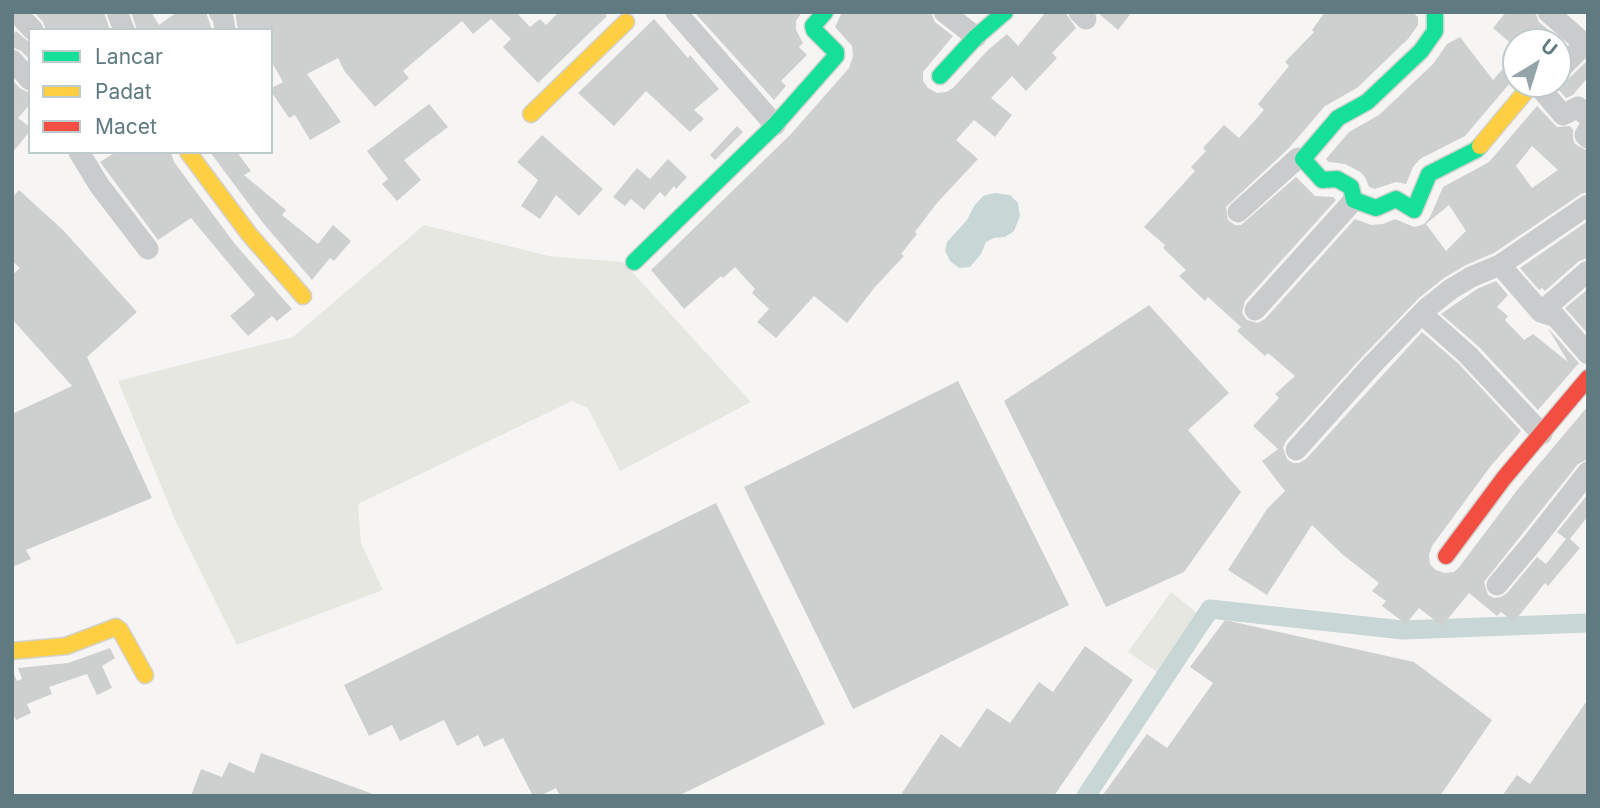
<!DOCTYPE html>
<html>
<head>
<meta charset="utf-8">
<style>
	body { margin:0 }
	#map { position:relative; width:1600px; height:808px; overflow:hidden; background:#f6f5f4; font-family:Inter,sans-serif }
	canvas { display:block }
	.frame { position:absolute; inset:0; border:14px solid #5f7a81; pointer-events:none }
	.legend { position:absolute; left:28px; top:28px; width:245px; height:126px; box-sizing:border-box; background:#fff; border:2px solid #bfcacd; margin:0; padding:9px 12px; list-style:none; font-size:21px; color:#5f7a81 }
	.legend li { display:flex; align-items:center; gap:14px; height:35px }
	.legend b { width:35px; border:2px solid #bfcacd }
	.north { position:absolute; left:1502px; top:28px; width:70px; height:70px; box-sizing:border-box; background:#fff; border:2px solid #bfcacd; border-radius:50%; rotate:38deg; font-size:19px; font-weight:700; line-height:28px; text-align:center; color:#5f7a81 }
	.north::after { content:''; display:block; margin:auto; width:24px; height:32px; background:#94a5a9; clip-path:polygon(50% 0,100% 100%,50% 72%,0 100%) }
</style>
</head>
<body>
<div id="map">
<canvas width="1600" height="808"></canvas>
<div class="frame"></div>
<ul class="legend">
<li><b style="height:9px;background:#16e098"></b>Lancar</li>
<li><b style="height:9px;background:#ffcf43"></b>Padat</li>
<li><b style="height:9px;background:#f24e42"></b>Macet</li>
</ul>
<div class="north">U</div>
</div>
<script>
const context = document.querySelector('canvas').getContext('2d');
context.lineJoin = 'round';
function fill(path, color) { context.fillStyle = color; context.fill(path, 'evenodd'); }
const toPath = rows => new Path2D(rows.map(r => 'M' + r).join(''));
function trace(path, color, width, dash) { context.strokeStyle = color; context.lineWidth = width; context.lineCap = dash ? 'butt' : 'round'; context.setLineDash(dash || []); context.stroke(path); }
fill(toPath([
	[424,225,549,256,623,262,751,402,620,471,588,408,572,401,358,504,361,543,383,590,237,645,176,522,118,381,293,337],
	[1171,592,1198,614,1157,672,1128,652]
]), '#e6e7e1');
fill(toPath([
	[995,193,1010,195,1018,203,1020,216,1014,231,1005,237,994,238,986,242,981,254,970,267,959,268,950,261,945,251,947,242,967,220,974,206,983,196]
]), '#c8d6d5');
trace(toPath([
	[1086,796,1210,609,1403,630,1588,623]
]), '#c8d6d5', 19);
fill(toPath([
	[104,12,110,30,46,30,43,22,35,13],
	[131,12,151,12,159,25,177,12,206,12,212,30,137,30],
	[235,12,516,12,530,27,540,19,546,25,559,12,603,12,607,16,538,83,503,47,511,39,491,19,473,34,462,21,403,71,409,78,375,107,345,72,338,58,307,74,341,122,310,140,295,115,289,118,271,91,271,88,283,82,271,61,271,30,238,30],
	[694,12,802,12,796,21,796,30,803,43,799,47,807,55,781,81,786,86,774,100],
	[842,12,931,12,935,22,953,36,923,72,923,81,928,88,937,93,946,92,953,88,988,50,1007,34,1018,46,1046,12,1065,12,1076,28,1052,53,1057,58,1026,91,1012,76,991,98,1012,115,995,137,974,120,956,140,978,159,936,204,915,232,917,234,901,254,904,256,875,287,847,323,814,296,776,338,757,322,769,309,752,293,755,289,735,267,723,278,721,276,684,309,651,270,791,134,849,68,853,56,852,46,835,27],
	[1097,12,1132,12,1118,30],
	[1325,12,1412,12,1418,17,1418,25,1408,39,1357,88,1325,106,1289,148,1226,207,1228,220,1235,225,1241,225,1296,177,1315,196,1333,197,1336,200,1245,301,1242,313,1247,320,1258,323,1265,319,1355,219,1371,225,1383,224,1395,219,1414,227,1424,224,1430,217,1443,187,1489,162,1537,106,1557,127,1570,126,1573,130,1573,139,1575,144,1588,151,1588,192,1581,194,1494,253,1466,265,1444,278,1419,298,1362,357,1286,441,1283,448,1287,459,1293,463,1299,463,1306,459,1422,332,1459,364,1521,431,1490,467,1432,546,1429,555,1430,564,1436,570,1445,573,1454,572,1460,566,1518,489,1588,406,1588,459,1578,464,1484,582,1488,595,1494,598,1501,597,1507,593,1537,557,1546,564,1566,539,1557,532,1588,494,1588,516,1570,539,1580,548,1548,586,1545,583,1514,622,1501,612,1497,616,1469,593,1442,626,1419,608,1406,624,1382,606,1386,601,1372,591,1379,583,1342,554,1312,525,1267,595,1228,570,1267,509,1285,491,1262,461,1278,449,1253,426,1279,398,1275,394,1295,376,1268,353,1265,356,1237,331,1241,327,1208,297,1205,301,1179,276,1186,270,1163,248,1165,245,1144,227,1195,171,1191,167,1206,151,1203,148,1224,125,1239,138,1264,110,1258,104,1289,66,1285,62,1314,32,1312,30],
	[1532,146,1558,170,1532,188,1516,166],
	[1449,205,1466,231,1446,251,1426,224],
	[1506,12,1535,12,1539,22,1566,45,1558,52,1558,42,1516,42,1514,46,1493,28],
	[654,19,688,58,690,55,719,89,694,110,704,119,690,132,646,91,614,126,578,93],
	[16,31,30,43,30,60,21,51,12,47,12,36],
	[1460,37,1493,80,1508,63,1516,70,1516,76,1465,136,1420,159,1413,167,1406,184,1396,182,1375,189,1369,187,1365,177,1360,172,1345,164,1329,162,1326,159,1349,132,1379,115,1433,64,1447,44],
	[1588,60,1588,77,1573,95,1566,98,1558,89,1559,84,1567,80],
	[12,80,21,89,30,93,30,104,18,118,30,127,30,131,12,153],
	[429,104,448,127,404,160,421,180,397,201,382,184,388,179,367,151],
	[737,126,743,132,715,160,710,155],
	[542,135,603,189,579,216,556,195,540,219,521,206,538,180,517,162],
	[116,152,171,152,174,162,235,244,292,309,277,321,272,316,248,336,230,316,255,295,191,218,158,240,100,162],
	[210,152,237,152,251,171,244,175,286,210,282,215,318,244,333,225,351,241,334,261,330,258,312,280,263,223],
	[668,159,687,177,676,189,674,186,665,197,660,192,644,210,631,199,625,206,613,197,637,168,650,179],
	[19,190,63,230,137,312,87,357,152,498,26,550,31,559,12,567,12,414,72,386,12,319,12,275,20,268,12,261,12,198],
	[1588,221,1588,258,1579,261,1545,291,1542,288,1539,290,1520,268],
	[1496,281,1508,295,1497,307,1508,316,1505,320,1524,340,1533,334,1568,362,1548,328,1579,363,1538,410,1478,346,1441,314,1477,289],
	[1588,289,1588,334,1565,308],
	[1149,305,1229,393,1188,430,1241,492,1184,572,1106,607,1004,401],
	[958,381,1069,605,853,709,744,487],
	[716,503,825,724,678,796,560,796,556,788,540,796,533,796,503,738,484,747,478,735,457,746,444,720,400,741,392,725,369,736,344,685],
	[1225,620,1414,662,1492,720,1440,796,1102,796,1147,734,1167,748,1213,683,1190,667],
	[1085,646,1133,680,1054,796,900,796,941,734,960,748,987,708,1010,723,1039,682,1053,692],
	[110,648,115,658,102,666,112,688,97,695,87,674,49,687,52,694,27,704,31,713,16,720,12,712,12,670,17,681,22,679,18,668,68,663],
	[1588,699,1588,796,1502,796,1517,775,1530,784],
	[261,753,373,794,373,796,191,796,201,769,222,777,229,762,254,773]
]), '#ced0d0');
const fast = toPath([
	[1435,12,1435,31,1421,51,1367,102,1338,118,1303,159,1322,180,1337,179,1351,187,1354,200,1376,208,1396,199,1414,210,1429,174,1476,150,1480,146],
	[940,76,976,37,1005,12],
	[634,262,775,125,836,56,836,52,814,30,813,26,825,12]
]);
const slow = toPath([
	[531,114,626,22],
	[1480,146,1531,85,1538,85,1541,89],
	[188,152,249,234,303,296],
	[12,651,66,646,116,627,120,630,145,675]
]);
const jam = toPath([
	[1446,556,1504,478,1588,378]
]);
trace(fast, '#d1d2d2', 19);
trace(slow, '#d1d2d2', 19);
trace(jam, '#d1d2d2', 19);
trace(toPath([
	[16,12,33,30],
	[117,12,124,30],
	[219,12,223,17,225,30],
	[676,12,775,125],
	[944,12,976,37],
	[1079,12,1086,19],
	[1548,12,1588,47],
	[12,60,30,80],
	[1558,71,1585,44],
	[1546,84,1541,89,1563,115,1578,107,1588,117],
	[1588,130,1585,135,1588,138],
	[79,152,99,185,148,249],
	[1238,212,1298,158,1303,159],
	[1500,265,1541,312,1556,317,1588,354],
	[1255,310,1354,200],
	[1541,312,1588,271],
	[1422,314,1468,355,1542,434],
	[1296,450,1371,366,1427,308,1451,289,1471,277,1500,265,1588,205],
	[1497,585,1533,542,1588,472]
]), '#cacbcc', 21);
trace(fast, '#16e098', 16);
trace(slow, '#ffcf43', 16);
trace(jam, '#f24e42', 16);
</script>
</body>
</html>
